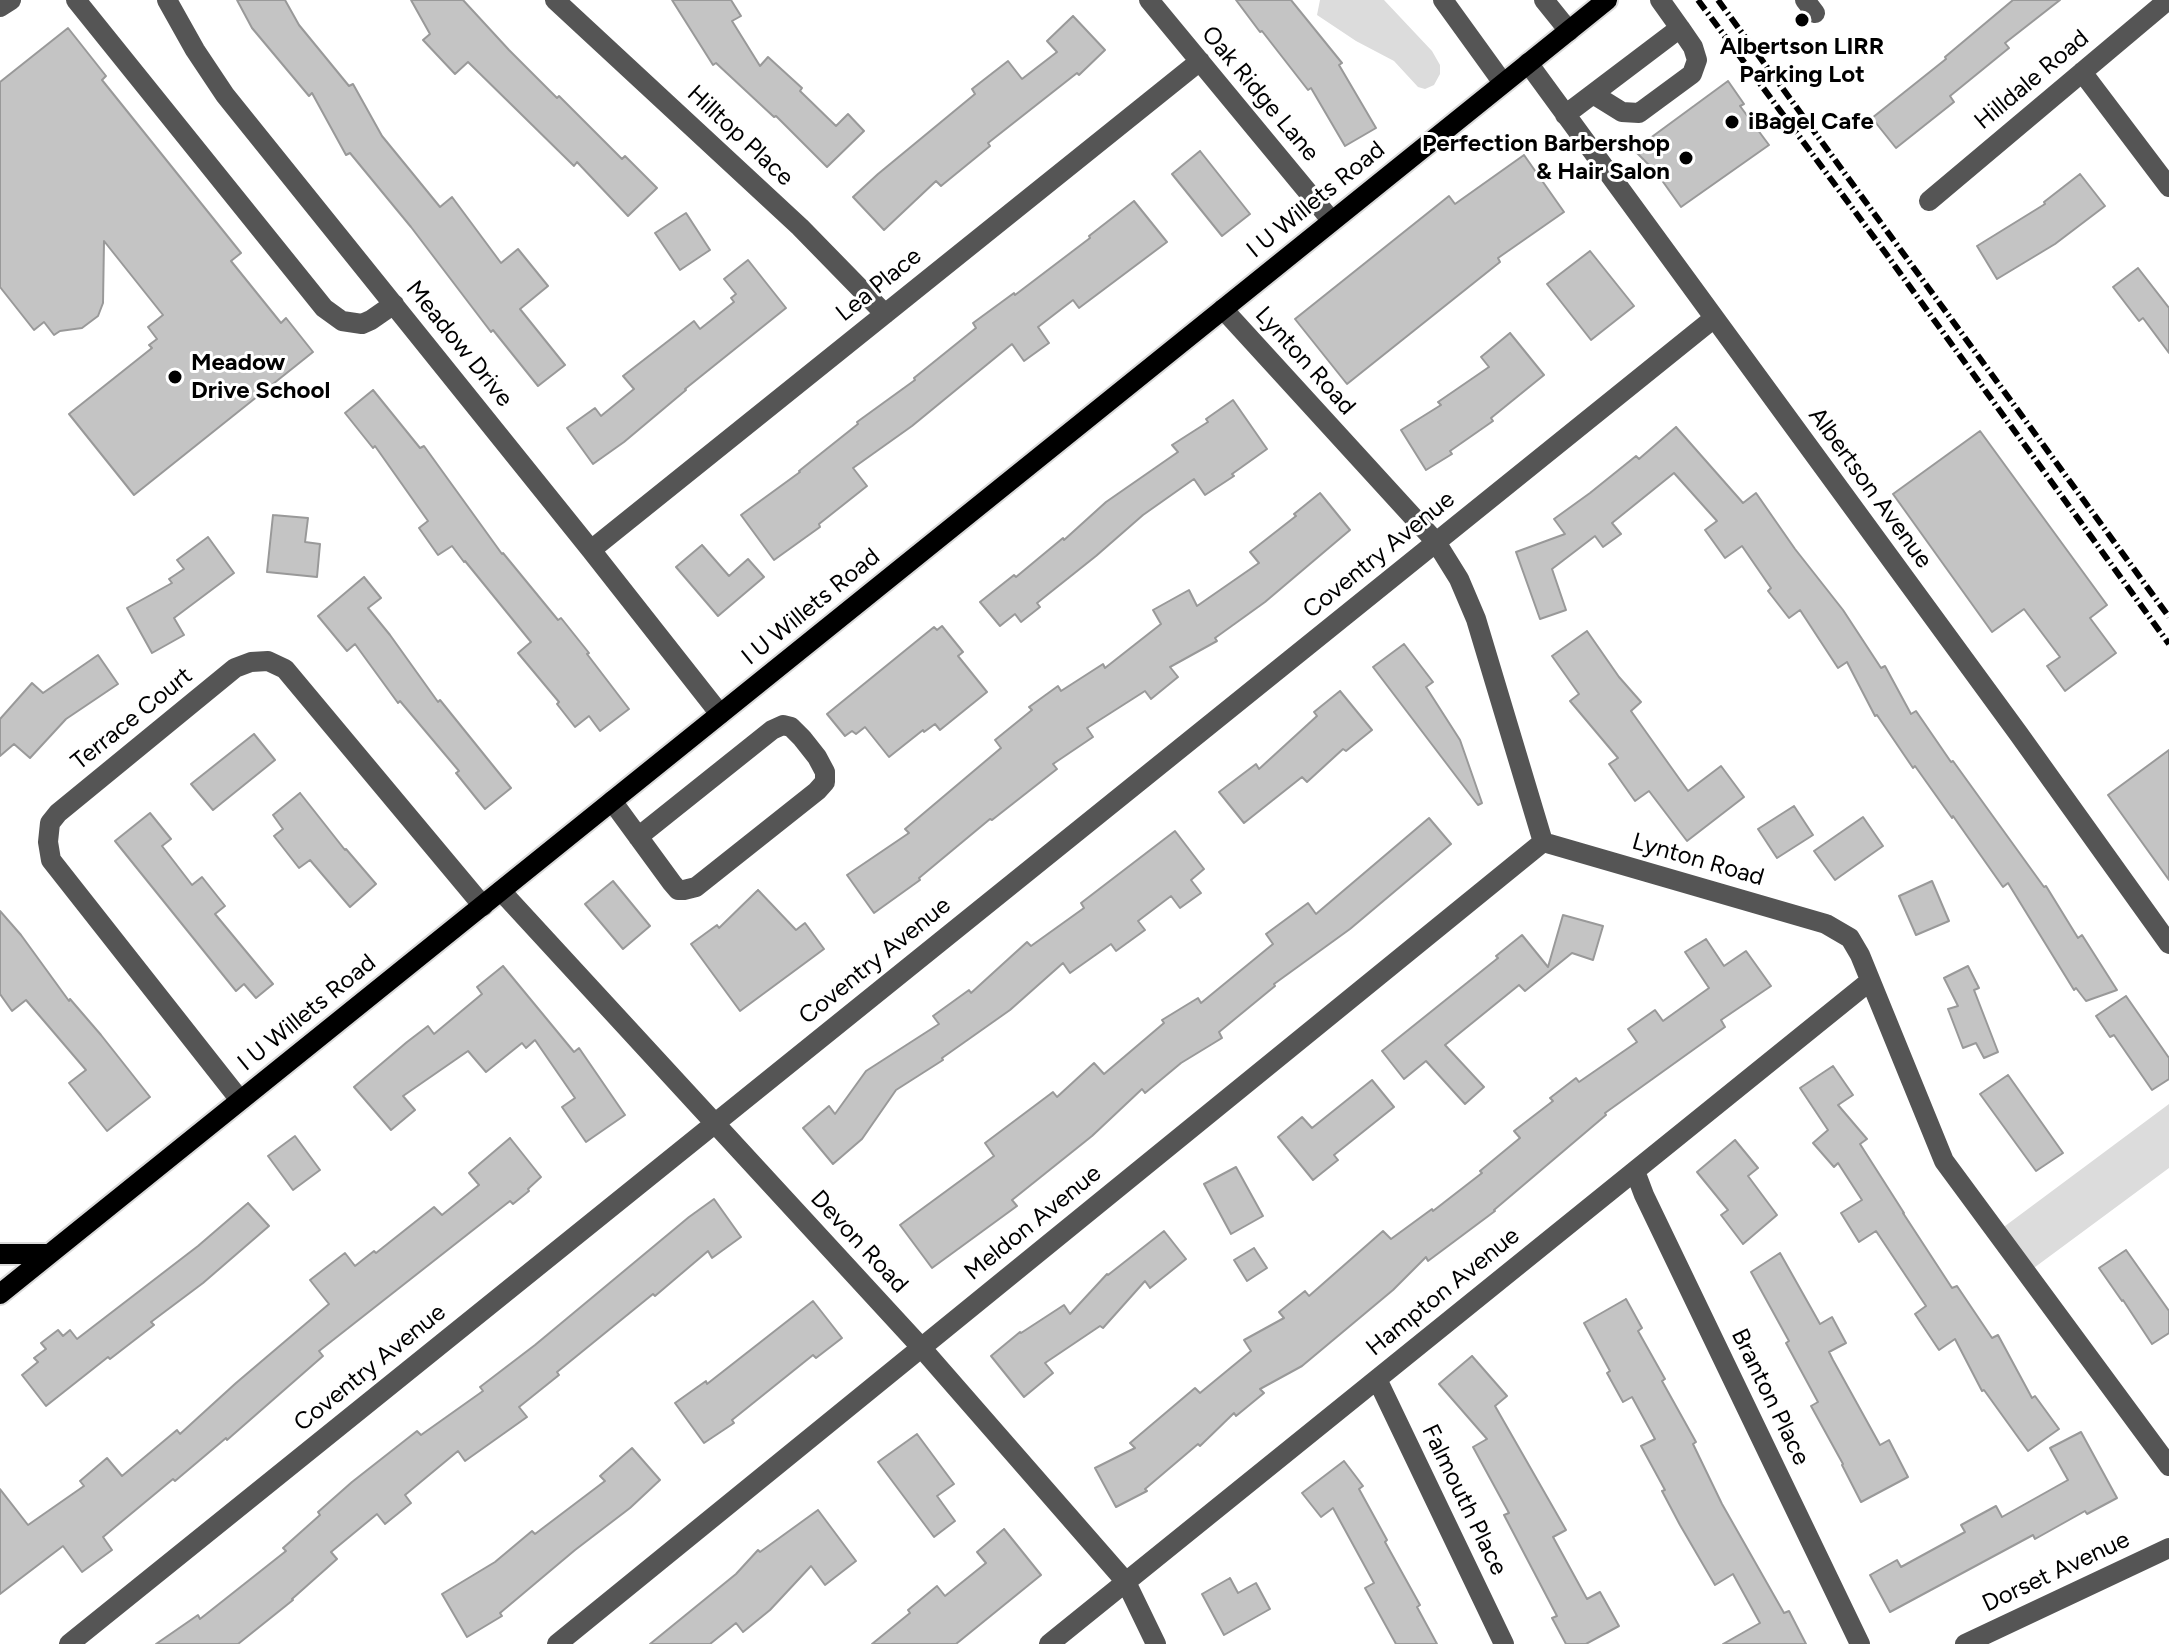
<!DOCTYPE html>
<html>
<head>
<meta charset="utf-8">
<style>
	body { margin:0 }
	canvas { display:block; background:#fff }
</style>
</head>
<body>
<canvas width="2169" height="1644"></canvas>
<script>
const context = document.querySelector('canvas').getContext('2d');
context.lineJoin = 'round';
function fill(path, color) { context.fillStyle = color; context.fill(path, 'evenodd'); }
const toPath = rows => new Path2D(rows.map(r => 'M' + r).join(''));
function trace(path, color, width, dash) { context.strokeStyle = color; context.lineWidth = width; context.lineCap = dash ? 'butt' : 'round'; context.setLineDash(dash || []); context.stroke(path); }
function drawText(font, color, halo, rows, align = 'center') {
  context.font = font + ' Figtree,sans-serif'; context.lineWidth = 6; context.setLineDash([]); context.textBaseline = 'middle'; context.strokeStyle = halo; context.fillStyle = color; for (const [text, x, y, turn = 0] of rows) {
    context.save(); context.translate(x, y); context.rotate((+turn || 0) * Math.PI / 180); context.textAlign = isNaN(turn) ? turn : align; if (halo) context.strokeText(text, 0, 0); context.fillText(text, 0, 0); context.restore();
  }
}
fill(toPath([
	[1320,0,1384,0,1432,51,1440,65,1440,74,1434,85,1425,89,1418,87,1394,61,1356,41,1317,15],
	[2169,1104,2169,1168,2027,1273,1997,1232]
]), '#dcdcdc');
const building = toPath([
	[237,0,285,0,299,25,349,86,353,84,382,136,440,207,452,197,501,263,518,249,548,286,520,309,565,365,538,386,493,330,491,332,411,227,350,153,346,155,312,93,309,96,252,28,237,0],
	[411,0,463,0,509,50,557,98,559,96,622,159,625,156,657,188,628,216,577,162,574,166,468,62,455,74,423,40,430,34,411,0],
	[672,0,731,0,741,16,732,21,760,66,768,57,802,88,800,91,836,126,848,114,864,131,827,167,776,116,774,117,716,63,713,65,672,0],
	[1236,0,1291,0,1342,63,1339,65,1376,128,1345,146,1311,88,1308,90,1262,31,1260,32,1236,0],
	[2013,0,2060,0,2005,43,2009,48,1950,96,1954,102,1896,148,1872,118,1946,59,1945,57,2013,0],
	[1073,16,1105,50,1079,75,1077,73,988,143,990,146,941,186,936,181,884,230,853,197,878,174,975,94,972,89,1008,61,1022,79,1057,52,1047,41,1073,16],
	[68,28,106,76,102,80,241,253,231,261,281,323,286,318,313,352,134,495,69,414,152,348,149,345,157,339,148,327,163,315,104,241,103,303,98,316,82,328,60,331,54,335,44,322,34,330,0,287,0,82,68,28],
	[1728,81,1744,104,1740,106,1769,145,1681,207,1656,172,1634,150,1728,81],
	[1200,151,1250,214,1222,236,1172,174,1200,151],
	[1524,155,1564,212,1498,258,1500,262,1347,384,1295,319,1449,196,1455,204,1524,155],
	[2080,174,2105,206,2055,244,1997,279,1977,246,2045,204,2044,202,2080,174],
	[1134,201,1167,242,1079,308,1073,300,1038,327,1049,343,1024,361,1012,344,912,426,853,468,867,486,819,524,820,527,774,560,741,515,800,472,799,471,858,424,857,422,915,380,914,378,976,328,973,323,1014,293,1015,295,1090,238,1089,236,1134,201],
	[686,213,710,250,680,270,655,233,686,213],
	[1590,251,1634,306,1591,340,1547,284,1590,251],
	[748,260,786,308,685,389,686,390,624,442,593,464,567,428,595,408,601,416,634,389,623,376,694,321,700,329,734,302,731,298,736,294,724,279,748,260],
	[2138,268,2169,308,2169,353,2143,318,2139,321,2113,287,2138,268],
	[1510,333,1544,375,1491,418,1493,421,1450,451,1452,454,1426,470,1401,430,1441,405,1438,402,1489,367,1481,357,1510,333],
	[373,390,420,448,424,446,502,554,503,553,558,620,561,618,589,653,587,654,629,709,600,731,589,716,575,727,557,704,559,702,518,653,531,642,465,561,464,562,452,546,438,555,419,528,428,521,375,446,373,448,345,413,373,390],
	[1233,400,1267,449,1232,474,1234,476,1205,495,1194,479,1143,515,1096,556,1037,603,1040,607,1021,622,1015,614,1000,626,980,602,1014,575,1016,577,1063,538,1064,540,1106,502,1178,452,1172,445,1208,422,1206,419,1233,400],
	[1676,427,1743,503,1756,493,1795,549,1843,610,1881,668,1885,666,1911,714,1916,711,1951,762,1953,761,2044,887,2046,886,2078,938,2082,935,2117,990,2086,1001,2076,988,2074,990,2008,883,2003,887,1953,816,1952,818,1915,766,1913,768,1877,715,1875,716,1847,662,1838,668,1800,610,1789,618,1768,591,1771,588,1742,546,1725,558,1705,530,1717,521,1674,473,1612,523,1621,534,1603,547,1595,536,1552,569,1566,610,1540,619,1516,552,1565,534,1554,519,1590,493,1636,456,1639,459,1676,427],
	[1980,431,2107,605,2090,618,2116,653,2065,691,2047,666,2060,657,2024,609,1992,632,1893,494,1980,431],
	[1320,493,1350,530,1265,602,1215,638,1217,641,1170,667,1178,677,1151,699,1145,691,1087,728,1093,737,1053,764,1057,769,992,820,990,819,919,878,920,880,874,913,847,875,909,833,905,829,1001,748,995,740,1032,710,1029,707,1058,686,1061,691,1103,664,1105,668,1161,624,1153,610,1189,590,1197,606,1259,563,1250,552,1296,516,1294,514,1320,493],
	[273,515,308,518,305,542,320,544,317,577,267,572,273,515],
	[208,537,234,573,174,618,184,635,152,653,127,608,172,583,169,579,184,569,177,560,208,537],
	[702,545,729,576,748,559,764,577,718,616,676,567,702,545],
	[364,577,381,598,368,608,390,635,438,702,440,700,511,788,485,809,456,773,459,771,400,701,398,703,355,644,347,651,318,616,364,577],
	[942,626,963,652,958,656,987,692,940,730,935,724,924,732,923,730,889,757,865,727,856,734,852,731,845,736,827,714,934,627,937,630,942,626],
	[1587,631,1619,677,1641,702,1631,711,1688,791,1721,766,1744,797,1687,841,1649,791,1635,801,1609,764,1618,758,1570,701,1579,694,1552,656,1587,631],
	[1404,644,1433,682,1426,687,1460,740,1482,803,1478,805,1373,667,1404,644],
	[98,655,118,684,66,719,30,758,14,744,0,756,0,719,32,683,43,693,98,655],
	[1340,691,1372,730,1346,751,1343,749,1307,782,1302,777,1244,823,1219,792,1256,764,1259,769,1317,716,1314,712,1340,691],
	[254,734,275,760,213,810,191,784,254,734],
	[2169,750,2169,880,2108,795,2169,750],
	[300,793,345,850,346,849,376,884,350,907,310,860,299,868,274,836,283,829,273,815,300,793],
	[1794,806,1813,835,1777,858,1758,829,1794,806],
	[150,813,171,839,162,846,192,885,202,877,225,906,215,914,273,984,256,998,244,984,236,991,115,841,150,813],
	[1863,817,1883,846,1835,880,1814,851,1863,817],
	[1429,818,1451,844,1350,929,1274,984,1275,986,1219,1032,1222,1038,1181,1063,1145,1093,1142,1089,1092,1136,1012,1200,1017,1206,932,1268,900,1225,994,1156,985,1143,1053,1092,1057,1097,1094,1063,1104,1074,1164,1023,1162,1020,1198,998,1201,1003,1273,944,1266,934,1308,903,1316,914,1429,818],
	[1175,831,1204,869,1191,880,1201,893,1180,908,1171,896,1138,921,1145,930,1116,951,1111,944,1070,973,1063,963,1010,1010,942,1058,943,1060,896,1090,862,1139,833,1164,803,1128,829,1106,835,1114,866,1071,939,1024,933,1016,969,990,971,993,1027,942,1031,946,1084,908,1081,903,1175,831],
	[613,881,650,926,623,949,585,904,613,881],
	[1932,881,1949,921,1916,935,1899,896,1932,881],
	[758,890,796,930,805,923,824,949,740,1011,691,944,717,925,719,928,758,890],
	[0,911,21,935,69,1001,70,999,101,1035,150,1097,107,1131,69,1083,86,1070,26,1000,12,1011,0,994,0,911],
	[1563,915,1603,926,1593,960,1572,953,1525,991,1519,985,1445,1045,1484,1087,1465,1104,1426,1061,1404,1079,1382,1051,1498,958,1496,956,1522,935,1548,967,1563,915],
	[1706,939,1724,966,1746,951,1771,986,1721,1020,1725,1027,1605,1113,1606,1115,1494,1210,1495,1211,1428,1261,1426,1257,1393,1290,1302,1366,1260,1389,1264,1393,1236,1416,1234,1413,1200,1446,1198,1444,1145,1489,1147,1491,1116,1507,1095,1468,1135,1448,1130,1443,1195,1388,1200,1393,1251,1351,1244,1340,1284,1318,1279,1312,1305,1291,1309,1296,1383,1231,1391,1239,1432,1209,1433,1211,1482,1173,1480,1171,1520,1138,1514,1131,1553,1101,1550,1098,1576,1078,1579,1082,1637,1042,1628,1029,1655,1010,1663,1021,1709,988,1685,952,1706,939],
	[503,966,574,1052,579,1048,625,1115,586,1142,562,1107,575,1098,535,1040,526,1048,522,1043,486,1072,468,1051,403,1096,415,1110,391,1130,354,1087,407,1042,428,1026,434,1034,482,994,477,987,503,966],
	[1968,966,1979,988,1974,990,1998,1052,1984,1058,1976,1043,1963,1048,1948,1009,1958,1006,1944,978,1968,966],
	[2126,996,2169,1058,2169,1079,2152,1090,2114,1035,2110,1037,2096,1016,2126,996],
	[1833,1066,1853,1095,1838,1105,1867,1139,1860,1144,1904,1213,1903,1213,1952,1288,1957,1286,1992,1338,1998,1335,2032,1398,2035,1396,2059,1429,2028,1451,1984,1390,1982,1391,1955,1339,1939,1350,1915,1314,1926,1306,1876,1231,1859,1242,1841,1213,1862,1200,1838,1163,1834,1167,1813,1143,1828,1130,1800,1088,1833,1066],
	[2008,1075,2063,1153,2036,1171,1980,1094,2008,1075],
	[1372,1080,1394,1107,1334,1155,1338,1160,1313,1180,1278,1137,1302,1117,1312,1128,1372,1080],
	[295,1136,320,1170,293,1190,268,1156,295,1136],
	[510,1138,541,1177,528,1189,529,1191,513,1204,510,1201,319,1351,323,1356,227,1440,226,1438,175,1481,173,1479,103,1537,112,1550,82,1572,63,1546,0,1594,0,1489,28,1525,84,1486,80,1481,107,1458,122,1476,177,1430,180,1434,236,1383,329,1304,310,1280,345,1253,355,1266,374,1251,376,1253,434,1207,442,1215,479,1185,469,1173,510,1138],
	[1735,1140,1758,1168,1748,1176,1777,1215,1743,1244,1721,1215,1728,1210,1697,1172,1735,1140],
	[1236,1167,1263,1216,1231,1234,1204,1184,1236,1167],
	[714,1199,741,1237,712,1258,708,1251,655,1296,653,1294,557,1372,559,1375,519,1407,527,1417,465,1461,458,1451,405,1495,411,1503,385,1524,377,1514,331,1552,337,1559,292,1599,293,1600,238,1644,156,1644,198,1615,200,1619,286,1551,283,1548,320,1515,318,1512,352,1482,417,1431,421,1435,483,1391,480,1387,535,1345,689,1217,714,1199],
	[248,1203,269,1226,203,1283,151,1322,154,1325,110,1359,108,1357,46,1406,22,1375,38,1362,34,1358,46,1349,41,1343,58,1330,63,1336,70,1330,77,1339,198,1246,248,1203],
	[1164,1231,1186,1259,1150,1288,1145,1281,1103,1328,1100,1326,1045,1363,1053,1373,1024,1397,991,1356,1020,1332,1021,1333,1064,1305,1070,1314,1107,1274,1108,1275,1164,1231],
	[1254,1248,1267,1268,1247,1281,1234,1260,1254,1248],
	[2126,1250,2169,1311,2169,1333,2152,1344,2123,1300,2122,1301,2099,1268,2126,1250],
	[1780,1253,1820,1324,1832,1317,1846,1343,1829,1352,1833,1360,1880,1445,1889,1440,1908,1477,1861,1502,1842,1465,1843,1464,1811,1406,1818,1402,1786,1343,1789,1341,1751,1272,1780,1253],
	[1626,1299,1642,1328,1638,1331,1665,1379,1662,1381,1696,1442,1693,1444,1722,1504,1784,1613,1789,1611,1806,1644,1723,1644,1760,1623,1733,1574,1715,1585,1680,1525,1662,1491,1665,1490,1641,1446,1655,1439,1632,1397,1623,1402,1607,1373,1610,1371,1584,1323,1626,1299],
	[813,1301,842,1338,816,1358,813,1355,732,1420,734,1423,704,1443,675,1403,706,1381,707,1384,813,1301],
	[1472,1356,1507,1396,1495,1406,1566,1530,1553,1537,1587,1599,1600,1592,1619,1626,1586,1644,1566,1644,1552,1618,1557,1616,1504,1515,1509,1513,1473,1447,1487,1439,1439,1384,1472,1356],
	[2081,1432,2117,1498,2087,1514,2085,1511,2035,1539,2033,1535,1890,1612,1870,1575,1897,1560,1901,1567,1965,1532,1961,1525,1996,1506,2002,1517,2068,1480,2050,1448,2081,1432],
	[917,1434,954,1484,937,1496,955,1521,934,1537,878,1462,917,1434],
	[632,1448,660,1480,630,1508,575,1550,500,1613,502,1616,467,1637,442,1594,495,1562,532,1531,535,1534,605,1481,600,1476,632,1448],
	[1344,1461,1363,1486,1359,1489,1387,1540,1385,1542,1420,1605,1417,1607,1437,1644,1396,1644,1365,1588,1374,1583,1333,1508,1321,1517,1302,1493,1344,1461],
	[818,1510,856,1561,825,1585,811,1566,770,1610,743,1632,736,1623,710,1644,650,1644,736,1574,758,1550,760,1552,818,1510],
	[1004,1529,1041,1575,956,1644,872,1644,910,1613,908,1610,937,1586,945,1596,986,1563,977,1552,1004,1529],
	[1230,1578,1238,1593,1256,1583,1270,1609,1224,1635,1202,1594,1230,1578]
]);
fill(building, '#c4c4c4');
trace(building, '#999', 2);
const major = toPath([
	[0,1254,48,1254],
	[0,1294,1607,0]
]);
trace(major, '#dbdbdb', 24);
trace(toPath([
	[76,0,324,308,342,321,362,324,371,320,394,304],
	[167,0,195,50,225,95,591,550,720,714],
	[555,0,800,227,885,314],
	[1149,0,1331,220],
	[1443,0,1503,83],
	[1544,0,1569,31],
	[1805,0,1815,13],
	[0,7,11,0],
	[1528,63,2018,733,2169,944],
	[2082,72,2169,187],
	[1593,94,1622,112,1639,113,1692,74,1697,60,1693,47,1680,28],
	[1565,115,1680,28,1660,0],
	[1929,201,2168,0],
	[1223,309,1436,542,1459,579,1476,619,1543,842],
	[591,550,1200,61],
	[612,801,672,883,678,890,684,890,696,887,817,791,825,782,825,772,817,757,802,738,791,727,783,725,772,730,638,837],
	[1543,842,1826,924,1850,938,1860,955,1944,1161,2169,1466],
	[501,891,919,1345,1126,1582,1156,1644],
	[240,1100,51,860,48,842,50,823,58,813,235,668,251,662,268,661,285,669,483,906],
	[1635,1171,1644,1195,1860,1644],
	[1377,1379,1504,1644],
	[69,1644,1713,319],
	[557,1644,1543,842],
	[1049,1644,1870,981],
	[1965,1644,2169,1548]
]), '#555', 20);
trace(major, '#000', 20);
trace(toPath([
	[1698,0,1879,244,2169,644],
	[1718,0,2169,617]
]), '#000', 6, [12, 4, 2, 4]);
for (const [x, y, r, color] of [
	[1802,20,8,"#000"],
	[1732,122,8,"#000"],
	[1686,158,8,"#000"],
	[175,377,8,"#000"]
]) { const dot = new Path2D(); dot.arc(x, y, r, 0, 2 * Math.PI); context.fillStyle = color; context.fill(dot); trace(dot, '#fff', 3); }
drawText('bold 24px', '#000', '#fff', [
	["Albertson LIRR",1802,47,"center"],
	["Parking Lot",1802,75,"center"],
	["iBagel Cafe",1748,122],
	["Perfection Barbershop",1670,144,"right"],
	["& Hair Salon",1670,172,"right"],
	["Meadow",191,363],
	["Drive School",191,391]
], 'left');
drawText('24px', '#000', '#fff', [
	["Hilldale Road",2032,80,-40],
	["Oak Ridge Lane",1260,94,50],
	["Hilltop Place",740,136,43],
	["I U Willets Road",1316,200,-39],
	["Lea Place",879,285,-39],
	["Meadow Drive",459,344,51],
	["Lynton Road",1305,361,48],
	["Albertson Avenue",1870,488,54],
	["Coventry Avenue",1379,555,-39],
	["I U Willets Road",811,607,-39],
	["Terrace Court",132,719,-39],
	["Lynton Road",1698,860,16],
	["Coventry Avenue",875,961,-39],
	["I U Willets Road",307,1013,-39],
	["Meldon Avenue",1033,1223,-39],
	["Devon Road",859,1242,47],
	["Hampton Avenue",1443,1292,-39],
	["Coventry Avenue",370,1368,-39],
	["Branton Place",1770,1397,64],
	["Falmouth Place",1464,1500,64],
	["Dorset Avenue",2056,1572,-25]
]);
</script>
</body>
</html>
